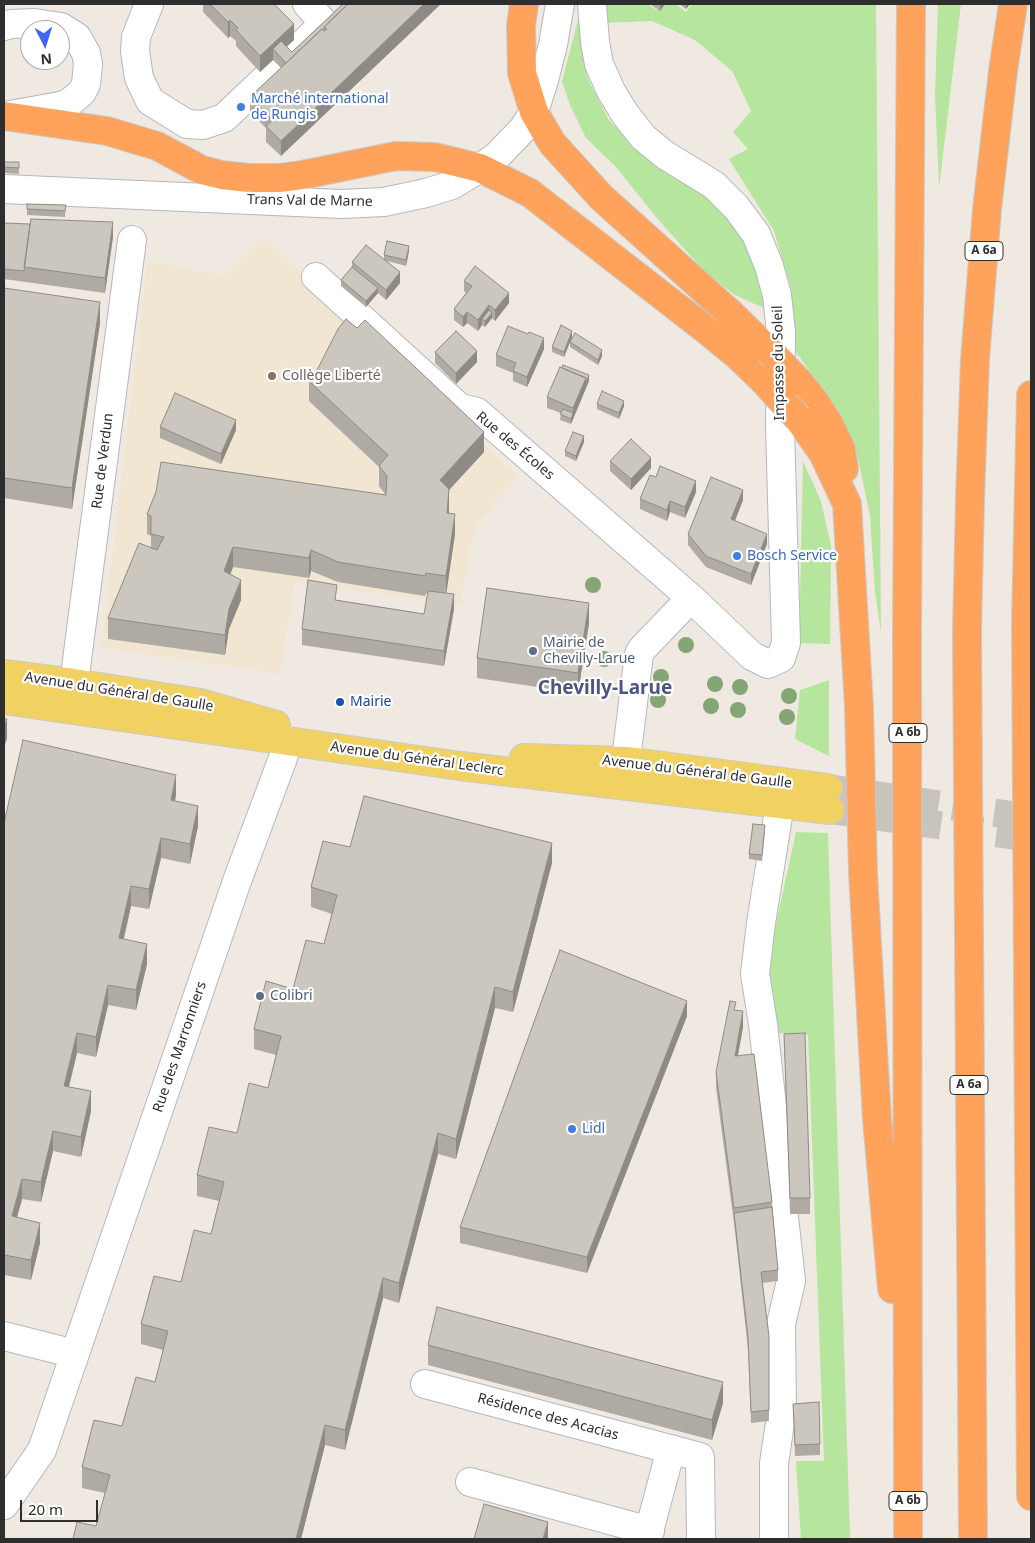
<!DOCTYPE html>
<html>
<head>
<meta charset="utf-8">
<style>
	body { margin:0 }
	#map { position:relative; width:1035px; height:1543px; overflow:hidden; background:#efe9e1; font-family:"Noto Sans",sans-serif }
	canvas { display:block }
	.frame { position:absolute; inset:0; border:5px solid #2e2e2e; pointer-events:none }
	.north { position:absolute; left:20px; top:20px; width:50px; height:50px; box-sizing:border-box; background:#fff; border:1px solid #ababab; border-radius:50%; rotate:175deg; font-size:14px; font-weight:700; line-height:20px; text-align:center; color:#2e2e2e }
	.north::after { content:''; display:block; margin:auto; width:18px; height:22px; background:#4264fb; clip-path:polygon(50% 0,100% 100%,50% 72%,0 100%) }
	.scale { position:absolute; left:20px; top:1500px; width:78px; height:22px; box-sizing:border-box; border:2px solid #2e2e2e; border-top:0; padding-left:6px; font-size:15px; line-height:18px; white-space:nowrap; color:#2e2e2e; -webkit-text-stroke:4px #fff; paint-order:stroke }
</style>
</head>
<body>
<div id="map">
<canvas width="1035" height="1543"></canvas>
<div class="frame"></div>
<div class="north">N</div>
<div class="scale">20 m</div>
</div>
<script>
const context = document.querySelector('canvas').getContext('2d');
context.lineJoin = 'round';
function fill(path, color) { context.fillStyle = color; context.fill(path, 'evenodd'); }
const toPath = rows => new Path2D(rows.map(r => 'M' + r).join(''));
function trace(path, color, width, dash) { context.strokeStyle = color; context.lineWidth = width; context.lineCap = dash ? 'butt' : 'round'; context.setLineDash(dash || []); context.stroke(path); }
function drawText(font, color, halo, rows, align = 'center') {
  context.font = font + ' "Noto Sans",sans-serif'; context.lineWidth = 4.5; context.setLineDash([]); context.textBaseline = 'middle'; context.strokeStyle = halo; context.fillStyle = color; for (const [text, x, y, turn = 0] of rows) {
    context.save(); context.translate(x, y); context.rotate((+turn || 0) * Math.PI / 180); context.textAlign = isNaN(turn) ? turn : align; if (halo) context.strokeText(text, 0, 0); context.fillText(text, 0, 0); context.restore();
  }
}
fill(toPath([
	[263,237,518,476,475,527,460,605,295,583,280,674,101,648,147,261,225,275]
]), '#f0e6d1');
fill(toPath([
	[602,4,647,4,657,10,662,4,676,4,686,12,692,4,876,4,881,633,875,591,870,516,858,459,840,414,796,352,791,288,774,231,729,159,748,149,733,132,751,111,732,71,695,40,652,21,602,23],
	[938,4,961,4,939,188,935,95],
	[579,16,581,43,588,79,609,120,638,151,700,185,732,221,759,266,770,311,735,295,706,273,656,217,616,167,586,138,570,105,562,81],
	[803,461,821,501,831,546,830,644,799,643],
	[829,680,829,756,795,739,800,690],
	[796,832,828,833,850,1539,801,1539,796,1461,824,1461,808,1035,775,1033,768,999,772,942]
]), '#b6e59e');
trace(toPath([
	[828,788,1031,818],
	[830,810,1031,838]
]), '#c8c4bd', 28, [28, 14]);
const minor = toPath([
	[149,4,136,37,135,51,139,78,150,101,187,124,203,125,224,118,279,66],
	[592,4,595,42,599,64,611,91,625,114,643,137,665,155,714,185,736,207,756,234,769,266,777,295,781,332,780,426,786,643,781,658,768,664,752,656,691,598],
	[4,26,11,24,34,23,61,27,77,37,86,53,88,64,86,84,82,92,69,103,60,106,10,115],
	[298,49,324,23,307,4],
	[4,189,341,204,384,202,426,193,452,185,480,168,497,156,523,129,534,112,544,80,553,45,560,4],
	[316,277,460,408,477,412,691,598,642,649,639,654,623,784],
	[74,683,132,240],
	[4,1336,75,1354],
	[425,1384,700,1457,701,1539],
	[470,1482,650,1531],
	[4,1505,42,1450,237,881,283,758,287,741],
	[647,1539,671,1449],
	[774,1539,774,1463,782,1410,781,1324,791,1281,763,1024,755,974,761,923,780,804]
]);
const major = toPath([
	[4,674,74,683,200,703,276,725],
	[4,700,460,766,830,810],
	[524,758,626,761,828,788]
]);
const highway = toPath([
	[524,4,521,25,522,73,534,112,552,143,601,197,731,314,769,351],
	[4,116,107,131,157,146,202,170,222,175,249,178,279,178,302,175,396,156,435,157,480,168,530,193,705,329,737,355,764,381],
	[798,381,815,402,829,424,841,449,844,469],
	[1031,395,1026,624,1031,1496],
	[798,418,823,453,847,504,859,707,863,873,877,1119,892,1289],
	[908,1539,907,632,911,4],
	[973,1539,967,631,970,499,975,359,987,209,1003,71,1013,4]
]);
trace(minor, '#b4b7c1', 30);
trace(major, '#c9c9c9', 30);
trace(highway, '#c9c9c9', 30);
trace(minor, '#fff', 28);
trace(major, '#f2d163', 28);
trace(highway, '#ffa35c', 28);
const highwayBridge = toPath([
	[769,351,798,381],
	[764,381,798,418]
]);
trace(highwayBridge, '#c9c9c9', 30, []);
trace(highwayBridge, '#ffa35c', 28);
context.fillStyle = '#84a574';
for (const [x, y] of [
	[593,585],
	[686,645],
	[604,659],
	[661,677],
	[715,684],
	[740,687],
	[789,696],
	[658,700],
	[711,706],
	[738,710],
	[787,717]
]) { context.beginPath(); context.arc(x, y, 8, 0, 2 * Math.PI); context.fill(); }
fill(toPath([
	[203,4,274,4,294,40,286,47,292,52,343,4,281,156,266,142,266,128,250,112,250,97,281,68,273,60,260,72,236,46,236,41,230,36,228,38,203,12],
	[650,4,665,4,660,11],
	[679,4,690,4,686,9],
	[4,162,19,162,19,174,4,173],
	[27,204,66,205,65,217,27,215],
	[4,223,113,237,105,293,4,279],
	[409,251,406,266,387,261,400,283,386,300,378,293,366,307,341,286,341,280,352,267,352,262,384,259,384,255],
	[464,281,509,303,495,321,492,318,485,327,482,325,478,331,467,323,463,327,454,320,454,309,466,293,464,291],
	[4,288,100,323,72,509,4,498],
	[572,337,564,357,552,352,552,347],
	[570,342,602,356,598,365,570,347],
	[544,349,527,387,513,381,513,373,496,366,496,355],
	[435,352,477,362,456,384,435,363],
	[309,381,484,452,449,490,449,513,455,534,446,593,454,609,444,666,302,645,302,629,337,600,424,614,428,593,426,593,425,596,338,582,311,571,309,578,233,567,230,574,241,600,229,629,225,655,108,639,108,618,151,547,151,536,147,534,147,514,385,494,379,486,379,467,309,401],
	[589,381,571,424,560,420,561,413,547,408,547,397],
	[597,404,624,406,619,419,597,409],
	[160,427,236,430,221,464,160,438],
	[584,442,576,461,565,456,565,451],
	[610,461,651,468,631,490,610,471],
	[696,492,685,518,670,512,667,521,640,509,640,499],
	[743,500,735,521,767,544,751,585,706,567,688,545,688,534],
	[589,623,578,693,477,678,477,658],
	[176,795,175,801,198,826,190,864,161,858,149,909,131,906,124,939,147,964,136,1010,108,1005,96,1057,77,1053,69,1087,91,1111,81,1157,53,1151,41,1202,22,1199,17,1217,40,1243,31,1280,4,1275,4,823],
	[765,831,762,861,749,859,749,854],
	[350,847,552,863,513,1012,495,1008,456,1159,438,1154,399,1303,383,1298,345,1450,325,1445,301,1539,73,1539,96,1526,105,1493,82,1488,82,1467,122,1426,155,1382,163,1350,141,1344,141,1324,181,1282,211,1234,219,1201,197,1196,197,1175,237,1133,268,1088,276,1055,254,1049,254,1029,293,989,324,944,332,914,311,907,311,887],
	[736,1010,743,1027,738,1055,772,1202,778,1270,778,1281,762,1283,769,1336,769,1421,751,1423,748,1349,734,1223,716,1088,716,1072],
	[687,1016,587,1273,460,1243,460,1227],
	[784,1034,810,1198,810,1214,790,1214],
	[428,1345,723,1403,712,1440,428,1365],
	[793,1404,820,1444,820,1455,795,1456]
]), '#afaba4');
fill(toPath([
	[424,4,441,4,281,156,281,141],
	[660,4,665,4,660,11],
	[686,4,690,4,686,9],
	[230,20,230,36,228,38,228,22],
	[294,24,294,40,278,55,273,49,273,60,260,72,260,56],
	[113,222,113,237,105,293,105,278],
	[409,246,409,251,406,266,406,260],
	[400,272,400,283,386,300,386,290],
	[378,288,378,293,366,307,366,301],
	[509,293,509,303,495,321,495,310],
	[100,302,100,323,72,509,72,488],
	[489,305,489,316,482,319,482,325,478,331,478,320],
	[467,312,467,323,463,327,463,317],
	[492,313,492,318,485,327,485,321],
	[572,331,572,337,564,357,564,352],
	[544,338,544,349,527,387,527,377],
	[602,350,602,356,598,365,598,360],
	[477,351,477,362,456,384,456,373],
	[589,375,589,381,586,388,571,424,571,419,573,413,573,408,586,378],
	[624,401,624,406,619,419,619,413],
	[236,420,236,430,221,464,221,454],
	[484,432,484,452,449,490,449,509,447,533,440,480],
	[584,436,584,442,576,461,576,456],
	[651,458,651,468,631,490,631,479],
	[696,481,696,492,685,518,685,507],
	[743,490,743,500,731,530,731,519],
	[670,501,670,512,667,521,667,510],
	[455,514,455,534,446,596,446,576],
	[767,534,767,544,751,585,751,574],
	[233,547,233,567,224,591,224,571],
	[311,550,311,571,309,578,309,558],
	[241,580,241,600,229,629,225,655,225,635,229,609],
	[454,594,454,609,444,666,444,651],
	[589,603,589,623,578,693,578,673],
	[7,719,7,739,4,747,4,727],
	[176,775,176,795,171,820,171,800],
	[198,806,198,826,190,864,190,844],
	[161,838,161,858,149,909,149,889],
	[552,843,552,863,513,1012,513,992],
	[131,886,131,906,119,958,119,938],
	[147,944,147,964,136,1010,136,990],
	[108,985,108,1005,96,1057,96,1037],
	[495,987,495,1008,456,1159,456,1139],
	[687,1001,687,1016,587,1273,587,1257],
	[743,1011,743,1027,735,1071,735,1056],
	[77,1033,77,1053,64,1106,64,1086],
	[91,1091,91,1111,81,1157,81,1137],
	[53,1131,53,1151,41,1202,41,1182],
	[438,1133,438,1154,399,1303,399,1283],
	[22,1179,22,1199,12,1236,12,1216],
	[40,1223,40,1243,31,1280,31,1260],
	[383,1278,383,1298,345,1450,345,1430],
	[723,1382,723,1403,712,1440,712,1420],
	[325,1425,325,1445,301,1539,296,1539],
	[548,1522,548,1538,547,1539,543,1539]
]), '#8e8b86');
const building = toPath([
	[210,4,274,4,294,24,260,56,236,30,238,28,230,20,228,22,210,4],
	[343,4,348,4,324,27,324,31,322,29,286,63,273,49,281,41,292,52,343,4],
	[348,4,424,4,281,141,266,126,273,120,250,97,322,29,324,31,327,29,324,27,348,4],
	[4,162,19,162,19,168,4,167,4,162],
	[27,204,66,205,65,211,27,209,27,204],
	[31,219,113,222,105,278,24,267,31,219],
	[4,223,30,224,24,271,4,269,4,223],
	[387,241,409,246,406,260,384,255,387,241],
	[366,245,400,272,386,290,352,262,366,245],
	[475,266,509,293,495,310,489,305,478,320,467,312,463,317,454,309,472,286,464,281,475,266],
	[352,267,378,288,366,301,341,280,352,267],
	[4,288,100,302,72,488,4,478,4,288],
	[489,310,492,313,485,321,482,319,489,310],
	[346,319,357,328,365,320,484,432,440,480,449,489,447,513,455,514,446,576,426,573,425,576,338,562,311,550,309,558,233,547,224,571,241,580,229,609,225,635,108,618,139,543,157,550,164,537,151,534,151,516,147,514,156,492,161,462,386,495,387,476,379,466,388,455,309,381,314,376,338,329,346,319],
	[561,325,572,331,564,352,552,347,561,325],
	[508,326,528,334,529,332,544,338,527,377,513,371,516,363,496,355,508,326],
	[456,331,477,351,456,373,435,352,456,331],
	[575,333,602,350,598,360,570,342,575,333],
	[563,365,589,375,586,383,586,378,562,368,563,365],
	[560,367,586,378,573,408,547,397,560,367],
	[602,391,624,401,619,413,597,404,602,391],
	[175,393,236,420,221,454,160,427,175,393],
	[563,409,573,413,571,419,560,414,563,409],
	[573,432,584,436,576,456,565,451,573,432],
	[631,439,651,458,631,479,610,461,631,439],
	[660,466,696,481,685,507,670,501,667,510,640,499,650,475,656,477,660,466],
	[711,477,743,490,731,519,767,534,751,574,706,556,688,534,711,477],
	[308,580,337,585,335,600,424,614,428,591,454,594,444,651,302,629,308,580],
	[487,588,589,603,578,673,477,658,487,588],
	[4,719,7,719,4,727,4,719],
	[23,740,176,775,171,800,198,806,190,844,161,838,149,889,131,886,119,938,147,944,136,990,108,985,96,1037,77,1033,64,1086,91,1091,81,1137,53,1131,41,1182,22,1179,12,1216,40,1223,31,1260,4,1255,4,823,23,740],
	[364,796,552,843,513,992,495,987,456,1139,438,1133,399,1283,383,1278,345,1430,325,1425,296,1539,73,1539,77,1522,96,1526,110,1475,82,1467,94,1420,122,1426,136,1377,155,1382,168,1331,141,1324,154,1276,181,1282,194,1230,211,1234,224,1182,197,1175,209,1127,237,1133,249,1083,268,1088,281,1036,254,1029,266,981,293,989,306,940,324,944,337,895,311,887,323,841,350,847,364,796],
	[753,824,765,825,762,855,749,854,753,824],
	[560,950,687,1001,587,1257,460,1227,560,950],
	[730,1001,736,1002,734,1010,743,1011,735,1056,754,1054,772,1202,734,1208,716,1072,730,1001],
	[805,1033,810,1198,790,1198,784,1034,805,1033],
	[772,1207,778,1270,761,1272,769,1336,769,1410,751,1412,748,1338,734,1213,772,1207],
	[437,1307,723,1382,712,1420,428,1345,437,1307],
	[819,1402,820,1444,795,1445,793,1404,819,1402],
	[484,1504,548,1522,543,1539,474,1539,484,1504]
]);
fill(building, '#cbc7bf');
trace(building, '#8e8b86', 1);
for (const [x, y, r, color] of [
	[241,107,5,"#3f7fe0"],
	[272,376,5,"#8d6e63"],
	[737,556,5,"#3f7fe0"],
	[533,651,5,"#5c6f8a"],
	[340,702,5,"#1a4fb4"],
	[260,996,5,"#5c6f8a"],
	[572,1129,5,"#3f7fe0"]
]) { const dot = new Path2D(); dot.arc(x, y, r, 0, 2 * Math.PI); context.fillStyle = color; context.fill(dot); trace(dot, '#fff', 2); }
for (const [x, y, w] of [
	[984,251,38],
	[908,733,38],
	[969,1085,38],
	[908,1501,38]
]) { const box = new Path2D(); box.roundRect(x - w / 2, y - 9.5, w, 19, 4); context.fillStyle = '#fff'; context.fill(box); trace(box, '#2e2e2e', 1); }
drawText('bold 12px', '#2e2e2e', null, [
	["A 6a",984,251],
	["A 6b",908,733],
	["A 6a",969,1085],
	["A 6b",908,1501]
]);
drawText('14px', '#366cbe', '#fff', [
	["Marché international",251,99],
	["de Rungis",251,115],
	["Bosch Service",747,556],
	["Lidl",582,1129]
], 'left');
drawText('14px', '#2e2e2e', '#fff', [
	["Trans Val de Marne",310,201,1],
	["Impasse du Soleil",779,363,-91],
	["Rue des Écoles",515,446,40],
	["Rue de Verdun",103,461,-83],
	["Avenue du Général de Gaulle",119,692,9],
	["Avenue du Général Leclerc",417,759,8],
	["Avenue du Général de Gaulle",697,772,7],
	["Rue des Marronniers",180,1047,-71],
	["Résidence des Acacias",548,1417,15]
]);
drawText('14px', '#785e54', '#fff', [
	["Collège Liberté",282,376]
], 'left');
drawText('14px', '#4e5e75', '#fff', [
	["Mairie de",543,643],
	["Chevilly-Larue",543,659],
	["Colibri",270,996]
], 'left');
drawText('14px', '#164399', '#fff', [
	["Mairie",350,702]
], 'left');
drawText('bold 19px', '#4d5680', '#fff', [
	["Chevilly-Larue",605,689]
]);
</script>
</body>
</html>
